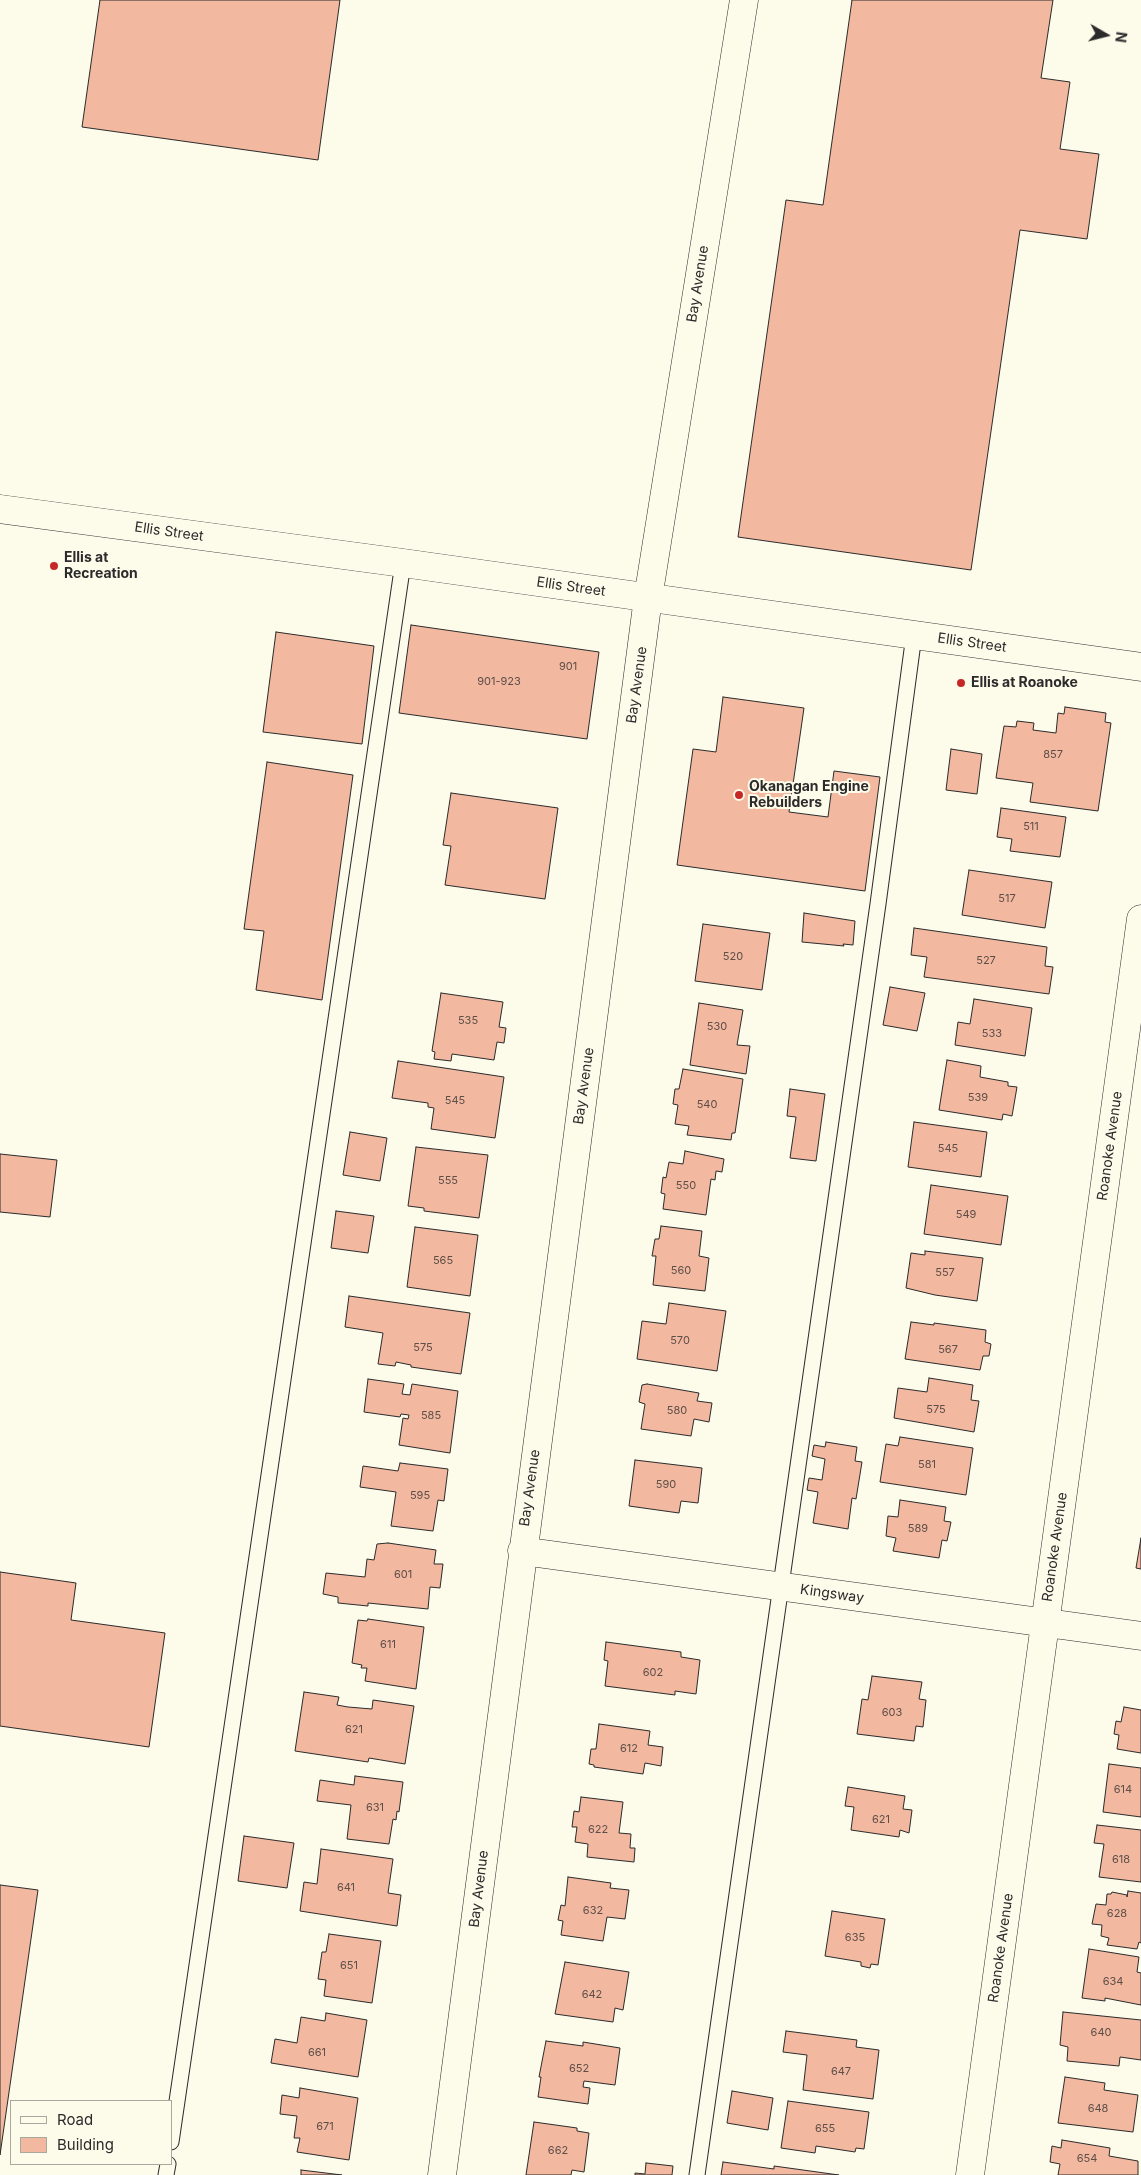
<!DOCTYPE html>
<html>
<head>
<meta charset="utf-8">
<style>
	body { margin:0 }
	#map { position:relative; width:1141px; height:2175px; overflow:hidden; background:#fdfbea; font-family:Inter,sans-serif }
	canvas { display:block }
	.legend { position:absolute; left:10px; top:2100px; width:162px; height:65px; box-sizing:border-box; background:#fdfbea; border:1px solid #a9a89e; margin:0; padding:6px 9px; list-style:none; font-size:15px; color:#2b2b2b }
	.legend li { display:flex; align-items:center; gap:10px; height:25px }
	.legend b { width:25px; border:1px solid #a9a89e }
	.north { position:absolute; left:1081px; top:10px; width:50px; height:50px; -webkit-text-stroke:4px #fdfbea; paint-order:stroke; rotate:98deg; font-size:14px; font-weight:700; line-height:20px; text-align:center; color:#2b2b2b }
	.north::after { content:''; display:block; margin:auto; width:18px; height:22px; background:#2b2b2b; clip-path:polygon(50% 0,100% 100%,50% 72%,0 100%) }
</style>
</head>
<body>
<div id="map">
<canvas width="1141" height="2175"></canvas>
<ul class="legend">
<li><b style="height:6px;background:#fdfbea"></b>Road</li>
<li><b style="height:14px;background:#f2b8a0"></b>Building</li>
</ul>
<div class="north">N</div>
</div>
<script>
const context = document.querySelector('canvas').getContext('2d');
context.lineJoin = 'round';
function fill(path, color) { context.fillStyle = color; context.fill(path, 'evenodd'); }
const toPath = rows => new Path2D(rows.map(r => 'M' + r).join(''));
function trace(path, color, width, dash) { context.strokeStyle = color; context.lineWidth = width; context.lineCap = dash ? 'butt' : 'round'; context.setLineDash(dash || []); context.stroke(path); }
function drawText(font, color, halo, rows, align = 'center') {
  context.font = font + ' Inter,sans-serif'; context.lineWidth = 4; context.setLineDash([]); context.textBaseline = 'middle'; context.strokeStyle = halo; context.fillStyle = color; for (const [text, x, y, turn = 0] of rows) {
    context.save(); context.translate(x, y); context.rotate((+turn || 0) * Math.PI / 180); context.textAlign = isNaN(turn) ? turn : align; if (halo) context.strokeText(text, 0, 0); context.fillText(text, 0, 0); context.restore();
  }
}
const building = toPath([
	[100,0,340,0,318,160,82,127,100,0],
	[852,0,1053,0,1041,78,1070,82,1060,149,1099,154,1087,239,1020,230,971,570,738,537,786,200,823,205,852,0],
	[411,625,599,652,587,739,399,713,411,625],
	[276,632,374,646,362,744,263,732,276,632],
	[723,697,804,708,789,812,828,817,834,771,880,777,865,891,677,865,693,749,716,752,723,697],
	[1065,707,1106,713,1105,722,1111,723,1098,811,1030,802,1033,783,996,778,1004,726,1016,727,1017,721,1034,723,1033,730,1056,733,1058,713,1064,714,1065,707],
	[951,749,982,754,977,794,946,790,951,749],
	[267,762,353,775,322,1000,256,990,264,931,244,929,267,762],
	[451,793,558,808,545,899,445,885,451,846,443,845,451,793],
	[1001,808,1066,817,1060,857,1010,851,1012,839,997,837,1001,808],
	[969,870,1052,882,1045,928,962,915,969,870],
	[804,913,855,921,853,945,843,944,844,946,802,942,804,913],
	[703,924,770,933,762,990,695,981,703,924],
	[914,928,1047,947,1045,966,1053,967,1049,994,924,977,927,957,911,955,914,928],
	[890,987,925,993,917,1031,883,1025,890,987],
	[441,993,503,1002,499,1027,506,1028,504,1043,497,1042,494,1060,452,1054,451,1061,434,1059,435,1052,432,1051,441,993],
	[974,999,1032,1008,1025,1056,955,1045,958,1022,970,1024,974,999],
	[699,1003,743,1010,737,1045,750,1046,746,1074,690,1065,699,1003],
	[947,1060,981,1066,980,1077,1008,1082,1008,1086,1017,1087,1012,1116,1003,1114,1002,1120,939,1110,947,1060],
	[398,1061,504,1077,495,1138,431,1129,434,1108,428,1107,428,1103,392,1098,398,1061],
	[683,1069,743,1079,735,1133,732,1133,731,1140,687,1135,689,1126,675,1124,678,1105,673,1104,675,1089,679,1089,683,1069],
	[790,1089,825,1094,816,1161,790,1158,796,1117,787,1116,790,1089],
	[914,1122,987,1132,981,1177,908,1167,914,1122],
	[350,1132,387,1138,380,1181,343,1175,350,1132],
	[416,1147,488,1155,479,1218,424,1211,424,1208,408,1206,416,1147],
	[685,1151,724,1159,722,1172,716,1171,715,1180,711,1179,706,1215,663,1209,665,1194,661,1193,663,1177,666,1178,669,1162,683,1164,685,1151],
	[0,1154,57,1160,50,1217,0,1212,0,1154],
	[931,1185,1008,1196,1001,1245,924,1234,931,1185],
	[336,1211,374,1216,368,1253,331,1248,336,1211],
	[661,1226,702,1231,699,1256,709,1258,705,1291,653,1285,656,1256,652,1256,655,1239,659,1239,661,1226],
	[415,1227,478,1235,470,1296,407,1287,415,1227],
	[925,1251,983,1258,977,1301,935,1295,906,1288,911,1253,925,1255,925,1251],
	[349,1296,470,1313,461,1374,411,1367,411,1365,396,1362,395,1366,378,1364,383,1333,345,1327,349,1296],
	[669,1303,726,1311,717,1371,637,1359,642,1321,666,1324,669,1303],
	[911,1322,934,1325,934,1323,986,1330,985,1342,991,1344,989,1356,983,1356,980,1370,905,1359,911,1322],
	[929,1378,973,1385,971,1400,979,1401,974,1432,894,1418,898,1388,927,1392,929,1378],
	[368,1379,404,1384,402,1394,410,1395,412,1384,458,1391,450,1453,399,1445,403,1418,408,1419,409,1415,401,1414,400,1417,364,1412,368,1379],
	[647,1384,699,1393,697,1401,712,1403,709,1422,694,1419,691,1436,641,1429,645,1404,639,1402,642,1385,647,1384],
	[900,1437,973,1448,966,1495,880,1482,886,1444,898,1446,900,1437],
	[826,1442,857,1447,855,1461,862,1462,856,1499,852,1498,848,1529,813,1523,818,1492,807,1490,809,1478,822,1480,825,1459,812,1456,814,1445,825,1447,826,1442],
	[635,1460,702,1468,698,1503,681,1501,679,1513,629,1506,635,1460],
	[400,1463,448,1469,444,1501,438,1500,433,1531,391,1526,396,1492,360,1487,363,1466,398,1471,400,1463],
	[900,1500,946,1507,944,1521,951,1522,947,1541,942,1540,939,1558,893,1551,896,1538,886,1536,888,1516,898,1517,900,1500],
	[1141,1538,1141,1569,1136,1568,1141,1538],
	[388,1543,436,1550,434,1564,443,1564,440,1588,430,1587,428,1609,368,1603,368,1606,338,1603,338,1597,323,1594,326,1573,365,1577,367,1559,374,1560,377,1544,388,1543],
	[0,1572,76,1583,71,1620,165,1633,149,1747,0,1726,0,1572],
	[368,1619,424,1627,416,1689,365,1681,367,1668,361,1668,362,1665,352,1663,358,1620,367,1621,368,1619],
	[606,1642,681,1652,681,1657,700,1660,696,1694,675,1691,675,1695,605,1686,608,1661,604,1660,606,1642],
	[872,1676,922,1682,919,1699,926,1700,923,1727,916,1726,914,1741,857,1734,862,1699,868,1700,872,1676],
	[304,1692,339,1697,337,1705,348,1707,372,1709,373,1700,414,1706,405,1764,369,1758,368,1762,295,1751,304,1692],
	[1124,1707,1141,1710,1141,1753,1117,1749,1119,1735,1114,1734,1116,1721,1121,1722,1124,1707],
	[599,1724,650,1731,648,1745,663,1747,661,1766,645,1763,643,1774,594,1767,594,1765,589,1764,591,1749,596,1749,599,1724],
	[1109,1764,1141,1768,1141,1817,1103,1812,1109,1764],
	[355,1776,403,1782,399,1812,397,1811,396,1820,393,1819,389,1844,347,1839,351,1805,317,1801,320,1780,354,1785,355,1776],
	[848,1787,905,1796,903,1809,912,1810,909,1833,900,1830,899,1837,851,1830,854,1807,845,1806,848,1787],
	[581,1797,623,1802,619,1833,631,1834,630,1848,635,1848,634,1862,587,1857,588,1844,575,1842,577,1827,572,1827,574,1811,579,1812,581,1797],
	[1097,1825,1141,1830,1141,1882,1099,1877,1104,1844,1094,1843,1097,1825],
	[244,1836,294,1843,287,1888,238,1881,244,1836],
	[321,1849,393,1859,388,1893,401,1895,397,1926,300,1911,304,1882,317,1884,321,1849],
	[568,1877,611,1883,610,1888,629,1890,625,1919,607,1917,603,1941,561,1935,563,1921,558,1920,561,1905,565,1906,568,1877],
	[0,1885,38,1890,0,2155,0,1885],
	[1128,1891,1141,1893,1141,1943,1139,1942,1137,1949,1107,1945,1109,1938,1101,1936,1102,1925,1092,1924,1096,1904,1106,1905,1107,1894,1111,1894,1112,1892,1127,1895,1127,1897,1128,1891],
	[832,1911,885,1919,878,1965,871,1964,870,1968,861,1966,861,1962,825,1956,832,1911],
	[329,1934,381,1941,372,2003,324,1996,326,1980,318,1979,322,1952,326,1952,329,1934],
	[1089,1949,1139,1957,1137,1972,1141,1973,1141,2005,1105,1998,1105,2001,1082,1998,1089,1949],
	[565,1962,629,1972,623,2010,615,2008,613,2022,555,2014,565,1962],
	[1063,2012,1141,2020,1141,2060,1120,2057,1119,2066,1067,2061,1068,2047,1060,2045,1063,2012],
	[326,2013,367,2020,358,2077,271,2063,275,2039,297,2043,301,2017,325,2021,326,2013],
	[786,2031,857,2040,856,2047,879,2050,873,2099,803,2090,807,2055,783,2052,786,2031],
	[546,2041,583,2046,583,2042,620,2048,615,2085,584,2081,583,2087,590,2088,588,2104,538,2097,541,2077,539,2077,546,2041],
	[1065,2077,1105,2083,1104,2090,1138,2095,1133,2132,1058,2123,1065,2077],
	[300,2088,358,2098,349,2160,297,2152,300,2138,294,2138,297,2116,280,2114,282,2095,299,2098,300,2088],
	[732,2091,773,2098,768,2130,727,2123,732,2091],
	[788,2101,869,2112,864,2149,856,2148,855,2152,816,2146,815,2153,781,2148,788,2101],
	[534,2122,577,2128,577,2131,589,2133,584,2172,572,2170,571,2175,526,2175,534,2122],
	[1062,2140,1110,2148,1109,2156,1138,2161,1138,2175,1058,2175,1060,2164,1050,2162,1052,2146,1061,2148,1062,2140],
	[723,2162,774,2169,774,2166,839,2175,721,2175,723,2162],
	[646,2163,673,2166,672,2175,635,2175,635,2173,645,2174,646,2163],
	[301,2170,342,2175,301,2175,301,2170]
]);
fill(building, '#f2b8a0');
trace(building, '#2b2b2b', 1);
const service = toPath([
	[171,2142,403,563],
	[166,2175,168,2164],
	[697,2175,878,904,914,635]
]);
const minor = toPath([
	[522,1551,1141,1636],
	[442,2175,648,598],
	[970,2175,1141,919]
]);
const tertiary = toPath([
	[0,509,403,563,1141,667],
	[648,598,744,0]
]);
trace(service, '#2b2b2b', 17);
trace(minor, '#2b2b2b', 29);
trace(tertiary, '#2b2b2b', 29);
trace(service, '#fdfbea', 15);
trace(minor, '#fdfbea', 28);
trace(tertiary, '#fdfbea', 28);
for (const [x, y, r, color] of [
	[54,566,5,"#c62828"],
	[961,683,5,"#c62828"],
	[739,795,5,"#c62828"]
]) { const dot = new Path2D(); dot.arc(x, y, r, 0, 2 * Math.PI); context.fillStyle = color; context.fill(dot); trace(dot, '#fdfbea', 2); }
drawText('11px', '#5d4e48', null, [
	["901",568,667],
	["901-923",499,682],
	["857",1053,755],
	["511",1031,827],
	["517",1007,899],
	["520",733,957],
	["527",986,961],
	["535",468,1021],
	["530",717,1027],
	["533",992,1034],
	["539",978,1098],
	["545",455,1101],
	["540",707,1105],
	["545",948,1149],
	["555",448,1181],
	["550",686,1186],
	["549",966,1215],
	["565",443,1261],
	["560",681,1271],
	["557",945,1273],
	["570",680,1341],
	["575",423,1348],
	["567",948,1350],
	["575",936,1410],
	["580",677,1411],
	["585",431,1416],
	["581",927,1465],
	["590",666,1485],
	["595",420,1496],
	["589",918,1529],
	["601",403,1575],
	["611",388,1645],
	["602",653,1673],
	["603",892,1713],
	["621",354,1730],
	["612",629,1749],
	["614",1123,1790],
	["631",375,1808],
	["621",881,1820],
	["622",598,1830],
	["618",1121,1860],
	["641",346,1888],
	["632",593,1911],
	["628",1117,1914],
	["635",855,1938],
	["651",349,1966],
	["634",1113,1982],
	["642",592,1995],
	["640",1101,2033],
	["661",317,2053],
	["652",579,2069],
	["647",841,2072],
	["648",1098,2109],
	["671",325,2127],
	["655",825,2129],
	["662",558,2151],
	["654",1087,2159]
]);
drawText('14px', '#2b2b2b', '#fdfbea', [
	["Bay Avenue",698,284,-81],
	["Ellis Street",169,532,8],
	["Ellis Street",571,587,8],
	["Ellis Street",972,643,8],
	["Bay Avenue",637,685,-82],
	["Bay Avenue",584,1086,-82],
	["Roanoke Avenue",1110,1146,-82],
	["Bay Avenue",530,1488,-82],
	["Roanoke Avenue",1055,1547,-82],
	["Kingsway",832,1594,8],
	["Bay Avenue",479,1889,-83],
	["Roanoke Avenue",1001,1948,-82]
]);
drawText('bold 14px', '#2b2b2b', '#fdfbea', [
	["Ellis at",64,558],
	["Recreation",64,574],
	["Ellis at Roanoke",971,683],
	["Okanagan Engine",749,787],
	["Rebuilders",749,803]
], 'left');
</script>
</body>
</html>
